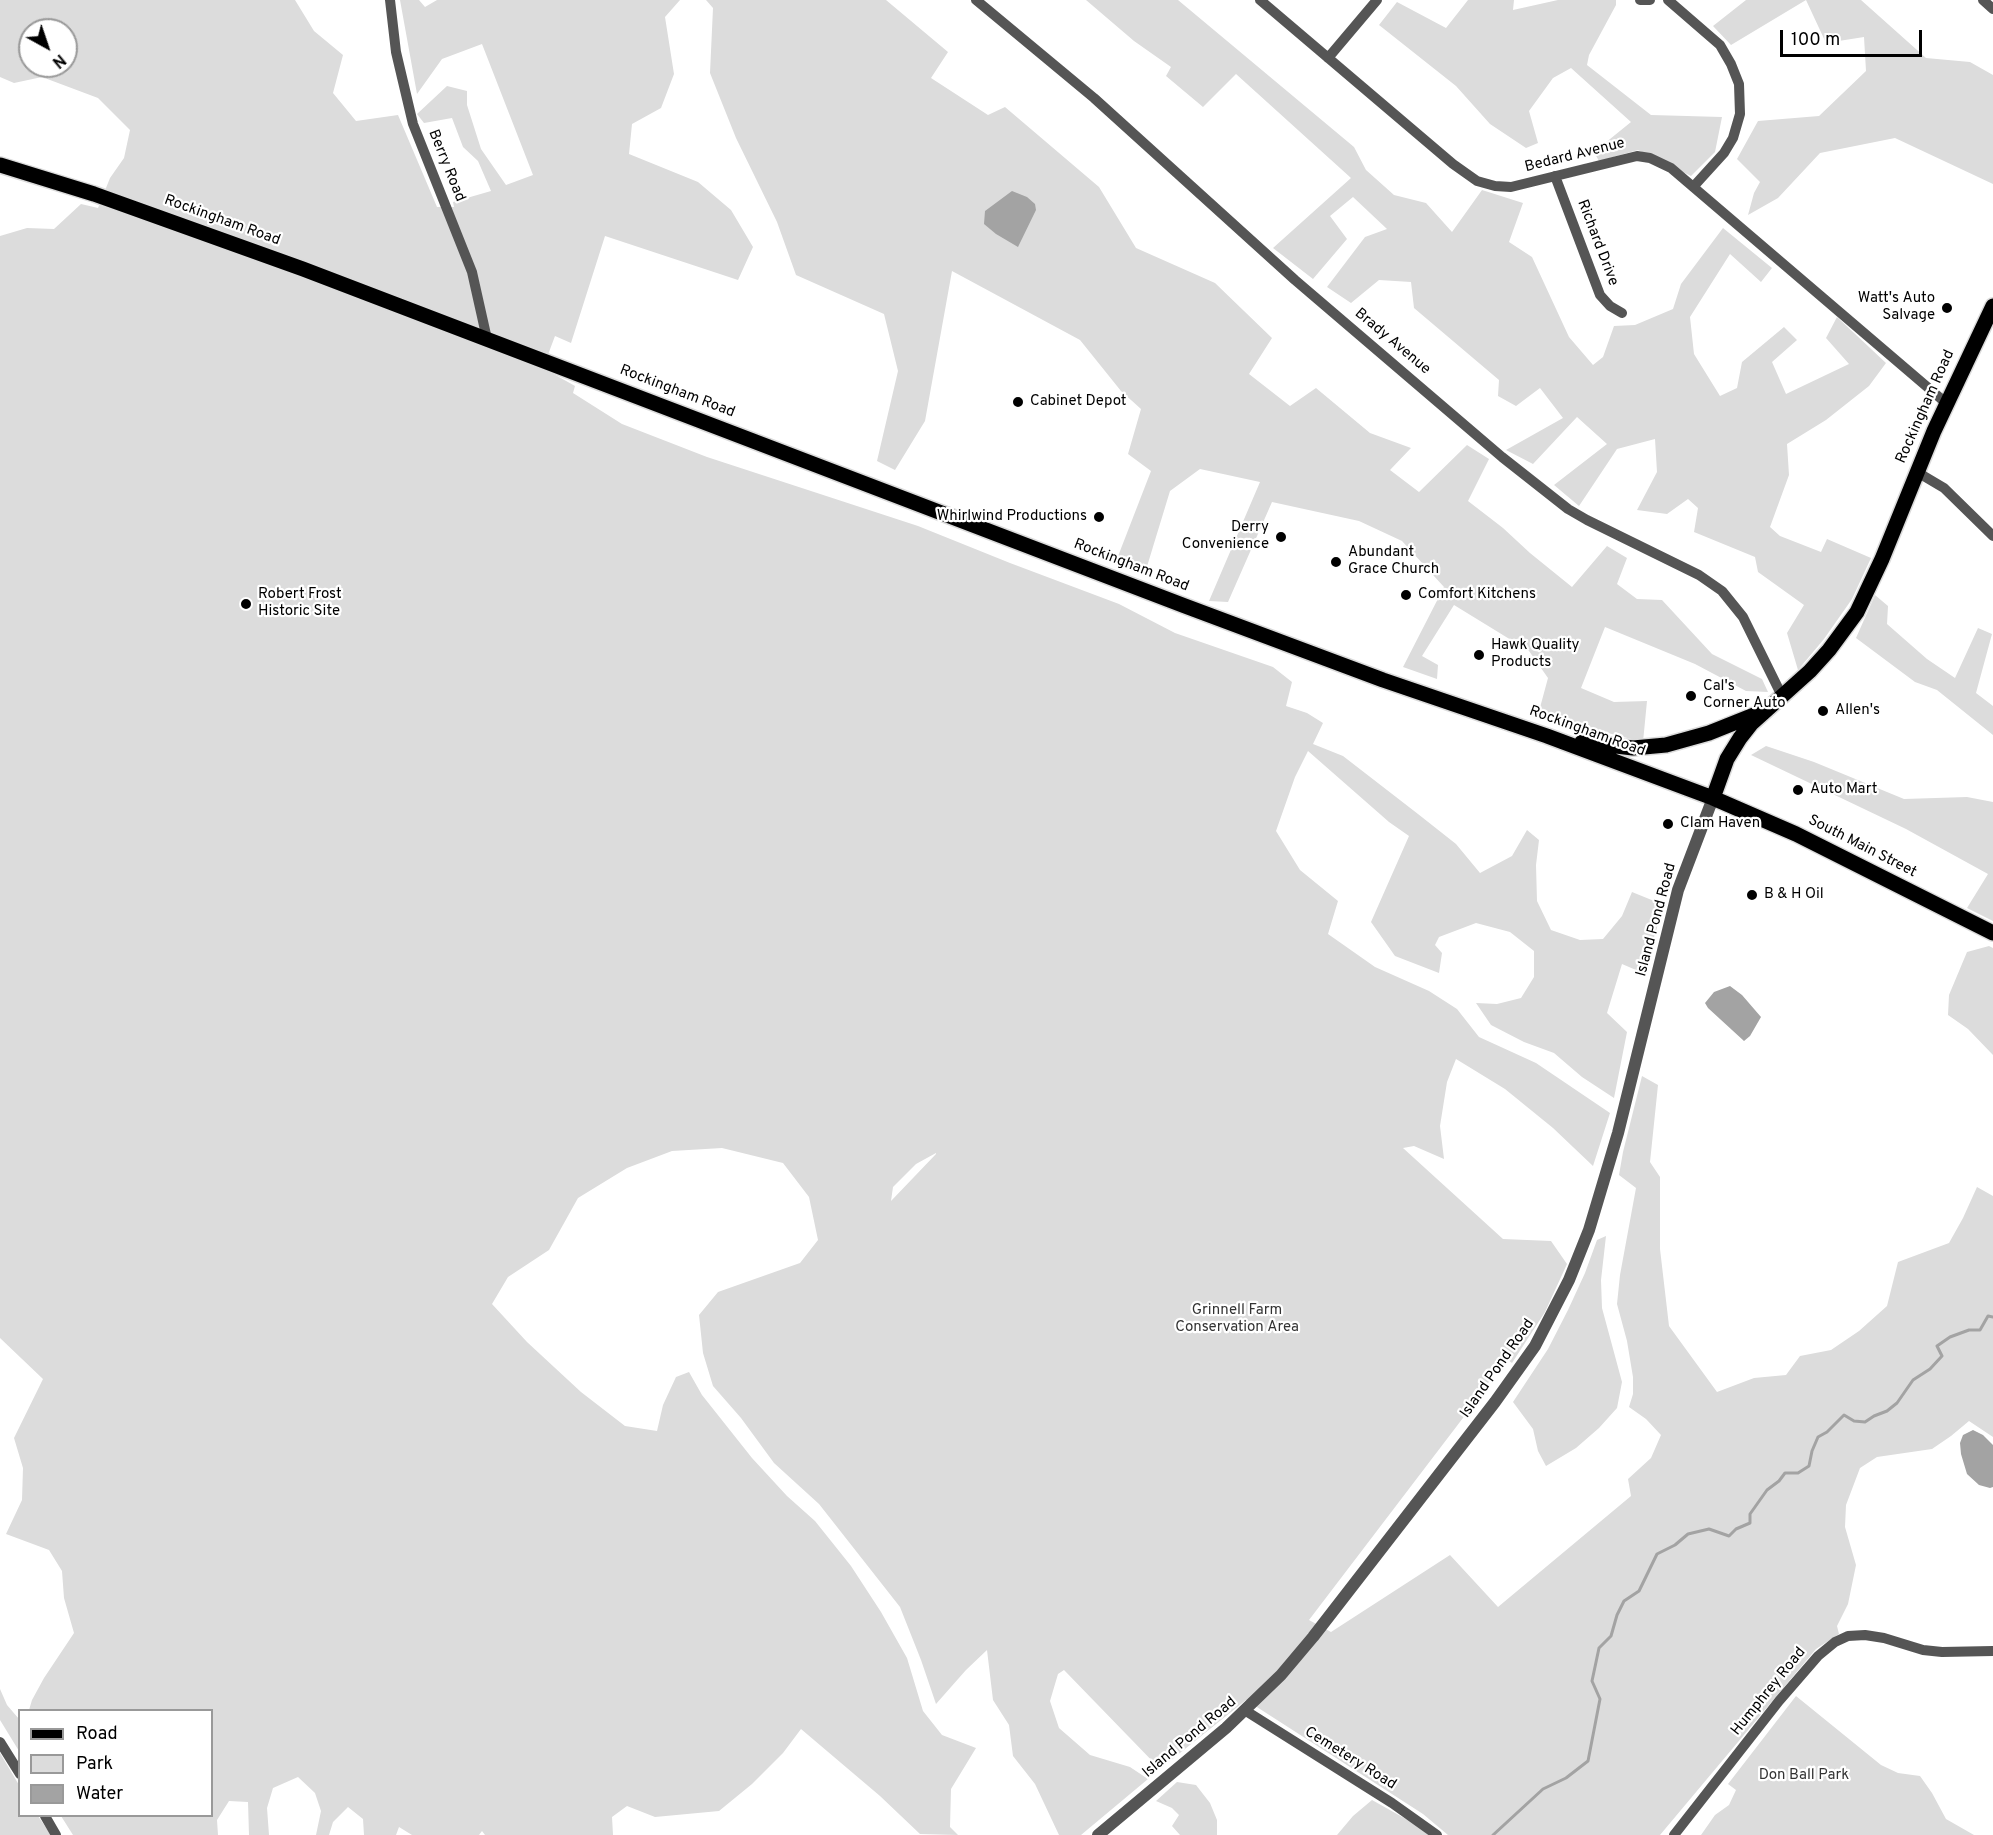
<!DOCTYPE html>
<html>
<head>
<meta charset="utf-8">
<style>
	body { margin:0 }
	#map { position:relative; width:1993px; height:1835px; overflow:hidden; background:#fff; font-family:Overpass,sans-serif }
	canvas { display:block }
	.legend { position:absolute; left:18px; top:1709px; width:195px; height:108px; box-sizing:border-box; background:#fff; border:2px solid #999; margin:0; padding:8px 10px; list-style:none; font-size:18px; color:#000 }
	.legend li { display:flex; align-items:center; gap:12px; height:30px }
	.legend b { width:30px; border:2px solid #999 }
	.north { position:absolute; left:18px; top:18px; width:60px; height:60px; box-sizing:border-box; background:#fff; border:2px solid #999; border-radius:50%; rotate:140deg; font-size:16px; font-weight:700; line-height:24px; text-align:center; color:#000 }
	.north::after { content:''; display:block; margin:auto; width:21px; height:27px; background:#000; clip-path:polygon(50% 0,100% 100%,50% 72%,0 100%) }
	.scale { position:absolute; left:1780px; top:30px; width:142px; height:27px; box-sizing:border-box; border:3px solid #000; border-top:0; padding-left:8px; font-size:18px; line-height:21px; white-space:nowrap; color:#000; -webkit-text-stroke:4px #fff; paint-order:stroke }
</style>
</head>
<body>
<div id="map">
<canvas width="1993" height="1835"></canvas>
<ul class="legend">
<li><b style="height:8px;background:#000"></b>Road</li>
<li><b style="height:16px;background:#dcdcdc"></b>Park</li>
<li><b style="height:16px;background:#a3a3a3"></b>Water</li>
</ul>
<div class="north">N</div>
<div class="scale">100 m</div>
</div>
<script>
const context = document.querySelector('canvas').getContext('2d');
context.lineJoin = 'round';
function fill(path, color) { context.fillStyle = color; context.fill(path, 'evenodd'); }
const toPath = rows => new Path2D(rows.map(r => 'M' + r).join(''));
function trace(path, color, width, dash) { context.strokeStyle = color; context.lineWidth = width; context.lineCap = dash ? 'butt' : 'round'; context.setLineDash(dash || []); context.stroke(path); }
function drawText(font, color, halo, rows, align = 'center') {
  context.font = font + ' Overpass,sans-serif'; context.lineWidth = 4.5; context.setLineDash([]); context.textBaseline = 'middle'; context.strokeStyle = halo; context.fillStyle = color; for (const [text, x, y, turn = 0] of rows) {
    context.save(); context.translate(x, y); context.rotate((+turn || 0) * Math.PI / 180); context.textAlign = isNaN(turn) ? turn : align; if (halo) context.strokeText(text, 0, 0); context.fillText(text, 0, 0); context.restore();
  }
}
fill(toPath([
	[0,0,295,0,314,31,343,55,333,93,356,121,398,115,437,207,454,207,453,202,491,191,478,161,463,147,452,118,424,123,417,114,447,86,467,91,467,105,481,149,506,185,533,175,482,44,442,59,417,94,400,0,419,0,425,7,437,0,680,0,665,17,674,74,661,108,632,124,629,154,698,182,731,210,753,247,738,280,605,236,571,343,555,336,543,368,575,386,573,393,622,424,707,457,918,526,1010,563,1119,604,1175,633,1273,667,1292,682,1286,706,1307,713,1323,723,1313,744,1343,756,1418,814,1456,844,1480,873,1512,856,1527,830,1539,840,1536,865,1537,901,1551,930,1580,940,1603,939,1622,916,1632,892,1664,905,1643,973,1622,964,1607,1013,1627,1032,1614,1098,1582,1077,1554,1053,1524,1042,1491,1025,1476,1003,1497,1004,1521,998,1534,977,1534,951,1510,932,1476,923,1439,937,1435,945,1442,953,1439,973,1395,956,1371,922,1409,836,1389,822,1308,751,1295,777,1276,831,1300,870,1338,901,1328,934,1375,967,1429,991,1457,1009,1479,1037,1536,1063,1610,1113,1593,1166,1553,1128,1505,1089,1456,1059,1447,1082,1440,1126,1444,1159,1414,1146,1403,1148,1503,1239,1551,1241,1567,1264,1545,1312,1512,1363,1504,1357,1482,1393,1309,1620,1331,1632,1450,1555,1498,1607,1631,1496,1628,1479,1651,1458,1661,1435,1646,1419,1629,1407,1633,1394,1633,1377,1627,1341,1617,1304,1620,1275,1636,1188,1619,1175,1623,1152,1642,1076,1658,1085,1650,1162,1660,1177,1660,1249,1669,1326,1717,1392,1754,1378,1786,1375,1800,1356,1831,1350,1859,1331,1887,1306,1898,1262,1949,1243,1963,1218,1977,1187,1993,1196,1993,1437,1969,1421,1951,1436,1932,1449,1877,1457,1860,1468,1846,1505,1845,1527,1856,1565,1848,1604,1837,1626,1839,1634,1816,1649,1660,1835,1448,1835,1423,1814,1246,1700,1160,1769,1064,1670,1058,1674,1050,1701,1059,1728,1090,1755,1130,1767,1148,1779,1081,1835,1059,1835,1035,1784,1013,1756,1009,1725,993,1700,987,1650,966,1670,936,1704,921,1660,900,1607,819,1504,774,1463,741,1418,713,1386,703,1353,699,1315,718,1292,800,1263,818,1240,809,1197,783,1163,722,1148,672,1151,627,1168,578,1198,549,1250,508,1277,492,1304,527,1342,581,1392,625,1426,657,1431,663,1405,676,1377,689,1372,702,1395,752,1458,787,1496,815,1521,851,1566,881,1612,907,1658,923,1711,942,1735,976,1748,951,1789,950,1827,958,1835,920,1834,880,1796,801,1729,783,1753,752,1784,719,1811,655,1817,627,1806,612,1817,613,1835,485,1835,482,1831,479,1835,412,1835,399,1827,396,1835,364,1835,363,1819,348,1807,333,1822,329,1835,316,1835,321,1811,315,1793,298,1777,273,1788,267,1808,269,1835,249,1835,248,1802,229,1801,217,1820,218,1835,73,1835,61,1816,212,1816,212,1710,29,1710,32,1700,44,1678,74,1633,64,1598,62,1571,49,1550,6,1534,22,1500,23,1468,14,1438,43,1379,0,1338,0,236,27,228,54,229,81,204,98,208,110,178,124,158,130,130,98,98,42,77,14,83,0,77],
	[30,30,66,30,66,66,30,66],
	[936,1153,936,1154,891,1201,893,1187,916,1164],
	[706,0,886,0,948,52,931,78,988,115,1005,107,1099,187,1136,248,1215,283,1272,338,1249,374,1290,406,1316,388,1370,433,1411,448,1390,470,1419,492,1467,445,1489,459,1468,501,1503,528,1530,553,1572,587,1607,546,1627,558,1617,584,1637,599,1662,600,1712,654,1762,679,1768,692,1746,691,1695,664,1605,627,1581,688,1614,702,1647,701,1643,742,1538,715,1548,678,1529,651,1454,605,1422,656,1438,665,1437,679,1403,667,1444,587,1402,541,1359,521,1272,502,1228,602,1209,601,1260,482,1200,469,1170,491,1145,573,1115,564,1151,471,1128,454,1141,409,1121,391,1080,340,952,271,925,421,895,470,877,461,898,371,884,314,796,275,777,222,736,138,710,73,713,8],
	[1086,0,1178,0,1354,147,1366,170,1394,195,1426,203,1452,232,1482,190,1523,203,1509,242,1532,257,1569,337,1593,365,1603,357,1614,326,1635,325,1673,309,1681,284,1723,228,1772,268,1761,282,1730,254,1690,317,1694,354,1720,396,1737,388,1742,362,1784,327,1797,340,1772,362,1786,394,1849,364,1826,338,1837,317,1886,363,1869,386,1826,420,1787,444,1789,475,1770,527,1780,536,1821,552,1827,539,1871,558,1852,599,1824,639,1798,670,1787,633,1804,605,1758,572,1755,557,1694,532,1698,508,1688,499,1667,514,1637,510,1657,472,1655,439,1617,449,1579,506,1554,485,1607,444,1577,417,1533,464,1506,450,1563,418,1540,388,1516,406,1498,396,1499,380,1414,308,1411,282,1379,280,1351,303,1327,287,1365,237,1387,229,1353,197,1330,216,1347,239,1313,279,1273,248,1351,178,1236,74,1203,107,1166,76,1171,67,1134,41],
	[1468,0,1514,0,1513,10,1558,0,1616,0,1616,5,1589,55,1587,65,1651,115,1722,117,1715,152,1691,176,1638,150,1599,161,1594,152,1631,122,1571,68,1553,78,1529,111,1538,143,1526,148,1490,124,1456,86,1379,25,1397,2,1446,28],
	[1746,0,1861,0,1926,58,1970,62,1993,75,1993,184,1895,138,1820,153,1778,198,1748,215,1754,193,1760,182,1737,159,1758,121,1819,116,1866,71,1864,37,1826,43,1806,0,1731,45,1713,26],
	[1875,595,1888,606,1887,624,1927,659,1955,678,1978,628,1992,634,1976,693,1993,706,1993,735,1937,690,1915,682,1856,638],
	[1766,746,1814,762,1904,799,1967,797,1993,802,1993,921,1967,908,1988,874,1906,829,1751,755],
	[1989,946,1993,948,1993,1055,1968,1029,1948,1015,1949,995,1967,952],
	[1606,1236,1601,1280,1602,1308,1622,1382,1617,1408,1599,1428,1576,1448,1546,1466,1538,1451,1533,1429,1513,1402,1548,1349,1568,1310,1585,1273,1597,1240],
	[0,1689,7,1705,19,1719,19,1751,0,1720],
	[1796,1696,1881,1765,1898,1773,1920,1776,1932,1793,1946,1819,1974,1835,1701,1835,1715,1815,1729,1805,1736,1790,1728,1784],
	[0,1753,19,1785,20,1816,38,1816,51,1835,0,1835],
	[1177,1782,1196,1785,1210,1803,1217,1820,1217,1835,1180,1835,1172,1826,1179,1815,1172,1808,1156,1801],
	[1372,1800,1413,1823,1429,1835,1337,1835,1353,1816]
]), '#dcdcdc');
fill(toPath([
	[1012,191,1027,197,1035,204,1036,210,1018,247,996,234,984,224,985,211],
	[1730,986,1742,995,1761,1017,1750,1036,1744,1041,1708,1008,1705,1003,1714,992],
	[1973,1430,1983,1435,1993,1445,1993,1487,1990,1488,1979,1485,1967,1474,1961,1454,1960,1443,1963,1435]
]), '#a3a3a3');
trace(toPath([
	[1493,1835,1543,1789,1566,1778,1588,1761,1600,1699,1592,1681,1599,1648,1611,1636,1617,1615,1624,1601,1639,1591,1657,1554,1675,1545,1688,1534,1709,1529,1729,1536,1736,1529,1750,1523,1750,1514,1767,1490,1779,1481,1785,1473,1798,1473,1809,1466,1812,1451,1818,1437,1827,1432,1844,1415,1854,1421,1865,1422,1874,1416,1887,1411,1897,1403,1913,1380,1930,1369,1942,1356,1937,1346,1950,1337,1969,1330,1980,1330,1988,1316,1993,1317]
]), '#a3a3a3', 3);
const primary = toPath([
	[0,165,94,194,303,269,1185,606,1383,680,1547,736,1713,798,1796,834,1993,933],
	[1582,742,1633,748,1666,745,1709,733,1759,713],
	[1713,798,1727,759,1740,738,1751,724,1810,671,1829,650,1857,612,1882,559,1934,431,1993,306]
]);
trace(primary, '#dbdbdb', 18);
trace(toPath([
	[390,0,396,52,413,124,472,272,487,339],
	[976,0,1094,98,1295,280,1502,457,1568,509,1587,520,1699,575,1722,591,1743,617,1782,696],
	[1260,0,1453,164,1477,181,1495,186,1511,187,1637,156,1650,158,1671,168,1946,403],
	[1640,0,1650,0],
	[1668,0,1720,45,1731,64,1739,84,1740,114,1733,138,1724,153,1694,186],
	[1983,0,1993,9],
	[1328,58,1377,0],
	[1555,176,1600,295,1610,306,1622,313],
	[1917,472,1944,488,1993,536],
	[1246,1711,1392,1803,1437,1835],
	[0,1742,20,1774],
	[45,1816,56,1835],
	[1674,1835,1779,1701,1818,1656,1835,1642,1848,1636,1865,1635,1884,1638,1923,1650,1942,1652,1993,1651]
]), '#555', 10);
trace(toPath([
	[1098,1835,1226,1728,1281,1675,1313,1637,1495,1402,1535,1346,1569,1280,1589,1230,1618,1133,1678,890,1713,798]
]), '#555', 12);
trace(primary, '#000', 15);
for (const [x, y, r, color] of [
	[1947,308,6,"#000"],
	[1018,402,6,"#000"],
	[1099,517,6,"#000"],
	[1281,537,6,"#000"],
	[1336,562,6,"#000"],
	[1406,595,6,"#000"],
	[246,604,6,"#000"],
	[1479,655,6,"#000"],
	[1691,696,6,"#000"],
	[1823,711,6,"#000"],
	[1798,790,6,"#000"],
	[1668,824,6,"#000"],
	[1752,895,6,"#000"]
]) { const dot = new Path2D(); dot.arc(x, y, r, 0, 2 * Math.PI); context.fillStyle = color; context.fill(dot); trace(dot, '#fff', 2); }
drawText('15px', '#000', '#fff', [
	["Bedard Avenue",1575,156,-14],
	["Berry Road",446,166,68],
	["Rockingham Road",222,221,20],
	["Richard Drive",1597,243,69],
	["Brady Avenue",1392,342,40],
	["Rockingham Road",677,392,21],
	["Rockingham Road",1926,407,-66],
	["Rockingham Road",1131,566,21],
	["Rockingham Road",1587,732,20],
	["South Main Street",1862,847,27],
	["Island Pond Road",1657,920,-75],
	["Island Pond Road",1498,1369,-55],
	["Humphrey Road",1769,1692,-51],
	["Island Pond Road",1190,1738,-40],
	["Cemetery Road",1350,1759,32]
]);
drawText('15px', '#000', '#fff', [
	["Watt's Auto",1935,299,"right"],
	["Salvage",1935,316,"right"],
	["Cabinet Depot",1030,402],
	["Whirlwind Productions",1087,517,"right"],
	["Derry",1269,528,"right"],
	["Convenience",1269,545,"right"],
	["Abundant",1348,553],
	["Grace Church",1348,570],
	["Robert Frost",258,595],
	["Historic Site",258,612],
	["Comfort Kitchens",1418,595],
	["Hawk Quality",1491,646],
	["Products",1491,663],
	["Cal's",1703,687],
	["Corner Auto",1703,704],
	["Allen's",1835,711],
	["Auto Mart",1810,790],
	["Clam Haven",1680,824],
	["B & H Oil",1764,895]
], 'left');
drawText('15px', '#333', '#fff', [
	["Grinnell Farm",1237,1311],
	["Conservation Area",1237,1328],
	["Don Ball Park",1804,1776]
]);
</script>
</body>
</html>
